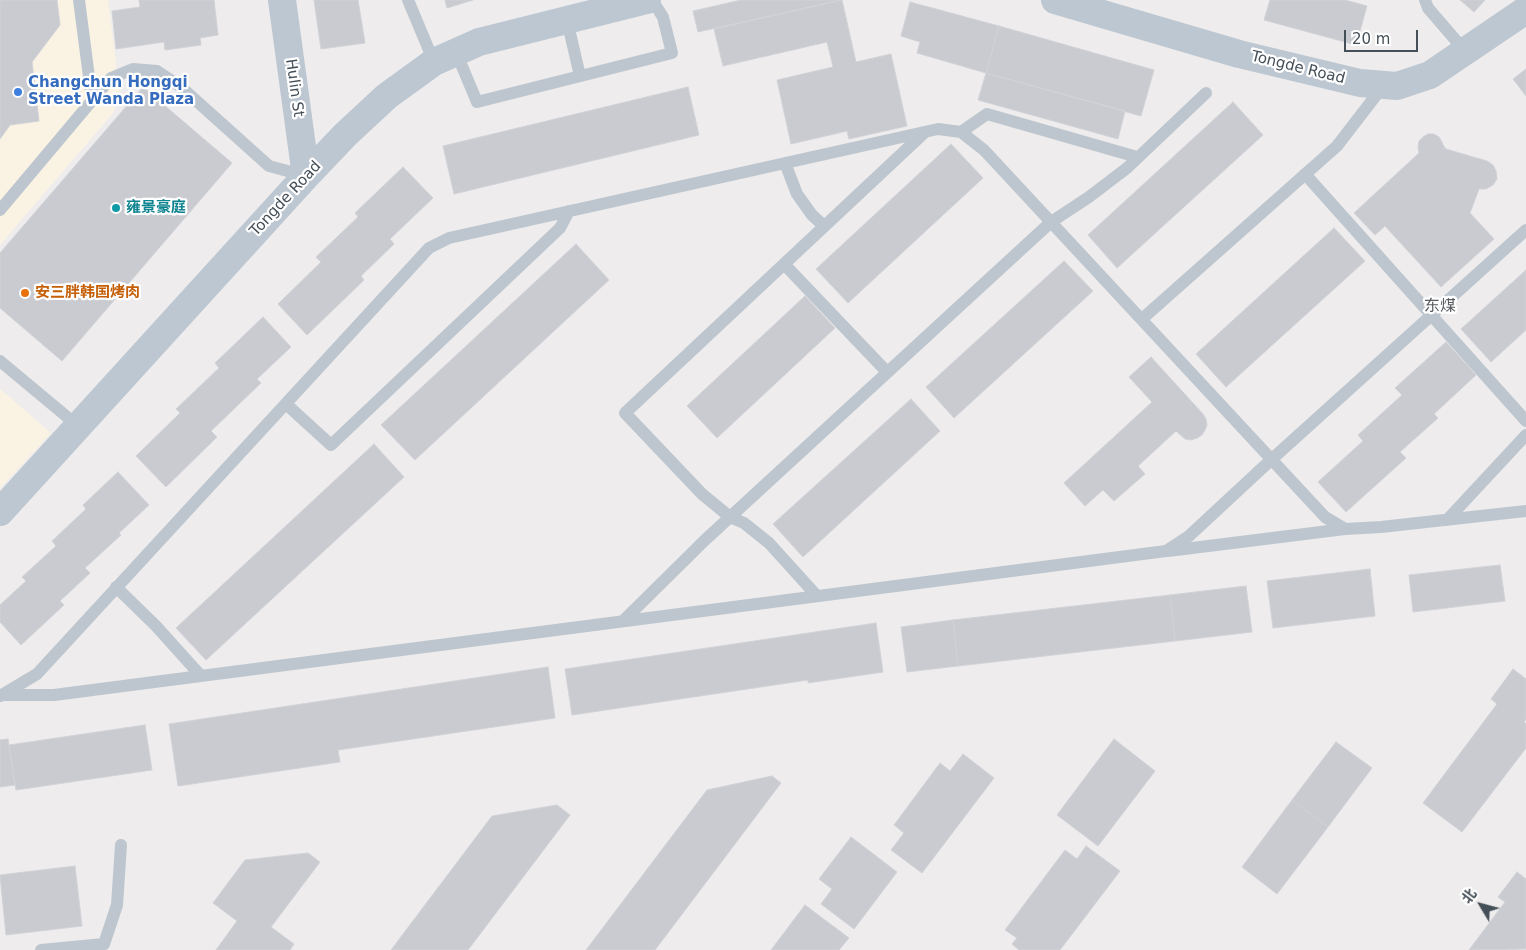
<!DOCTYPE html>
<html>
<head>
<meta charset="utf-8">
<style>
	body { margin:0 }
	#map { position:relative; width:1526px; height:950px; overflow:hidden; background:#eeecec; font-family:"DejaVu Sans","Noto Sans SC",sans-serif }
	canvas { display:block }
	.north { position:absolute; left:1456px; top:880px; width:50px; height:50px; -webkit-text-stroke:4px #fff; paint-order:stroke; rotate:307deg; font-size:14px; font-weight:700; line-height:20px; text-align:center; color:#454f58 }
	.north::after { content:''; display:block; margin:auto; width:18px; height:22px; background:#454f58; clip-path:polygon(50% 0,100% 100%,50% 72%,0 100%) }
	.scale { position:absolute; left:1344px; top:30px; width:74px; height:22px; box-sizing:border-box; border:2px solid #454f58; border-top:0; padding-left:6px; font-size:15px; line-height:18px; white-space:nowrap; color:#454f58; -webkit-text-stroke:4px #fff; paint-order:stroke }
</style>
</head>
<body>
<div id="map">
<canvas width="1526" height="950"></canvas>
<div class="north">北</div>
<div class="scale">20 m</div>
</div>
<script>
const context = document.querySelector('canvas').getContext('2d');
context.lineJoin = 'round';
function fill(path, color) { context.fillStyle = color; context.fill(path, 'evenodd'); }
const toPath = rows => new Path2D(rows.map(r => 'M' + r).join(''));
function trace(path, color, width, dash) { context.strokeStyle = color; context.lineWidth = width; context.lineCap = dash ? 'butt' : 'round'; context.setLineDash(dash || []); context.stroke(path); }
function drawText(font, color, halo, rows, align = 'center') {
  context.font = font + ' "DejaVu Sans","Noto Sans SC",sans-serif'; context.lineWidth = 4.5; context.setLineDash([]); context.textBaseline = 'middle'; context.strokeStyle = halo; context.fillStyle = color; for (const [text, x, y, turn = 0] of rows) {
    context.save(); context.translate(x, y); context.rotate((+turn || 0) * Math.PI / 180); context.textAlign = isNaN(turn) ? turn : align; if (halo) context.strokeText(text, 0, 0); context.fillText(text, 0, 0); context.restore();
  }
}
fill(toPath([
	[0,0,108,0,120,95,113,113,0,245],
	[0,389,51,433,0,488]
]), '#faf3e4');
const building = toPath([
	[0,0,57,0,60,25,32,62,39,121,10,125,0,139,0,0],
	[139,0,214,0,218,35,200,38,201,45,165,50,164,42,116,49,112,11,140,7,139,0],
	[314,0,358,0,365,43,321,49,314,0],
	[445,0,473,0,447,8,445,0],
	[741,0,841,0,698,32,693,11,741,0],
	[842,0,856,62,891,54,907,126,849,139,847,131,791,144,777,80,833,67,827,42,723,66,714,29,842,0],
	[1270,0,1345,0,1367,6,1356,45,1264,20,1270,0],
	[1460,0,1485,0,1474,12,1460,0],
	[910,2,999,26,986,73,917,53,920,42,901,36,910,2],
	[999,26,1154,70,1141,116,986,73,999,26],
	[1526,69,1526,96,1513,79,1526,69],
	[986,73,1125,111,1118,139,978,100,986,73],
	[143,87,232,163,62,361,0,308,0,253,143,87],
	[688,87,699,135,454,194,443,146,688,87],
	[1233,102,1263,135,1117,268,1088,235,1233,102],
	[1428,134,1434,134,1439,137,1442,142,1443,145,1446,149,1487,161,1493,165,1496,171,1497,179,1493,185,1486,189,1479,189,1470,213,1494,239,1441,287,1385,226,1375,235,1354,213,1419,153,1418,147,1419,141,1423,137,1428,134],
	[951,144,983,178,848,303,816,269,951,144],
	[403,167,433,198,390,239,394,244,361,276,364,280,307,335,278,304,321,262,316,257,358,217,355,213,403,167],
	[1334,228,1365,261,1226,387,1196,354,1334,228],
	[576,244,609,280,415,460,381,425,576,244],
	[1064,261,1093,291,954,418,926,387,1064,261],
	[1526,270,1526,330,1491,362,1461,329,1526,270],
	[805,296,835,328,717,438,687,406,805,296],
	[263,317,291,347,257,379,261,383,211,431,217,437,166,487,136,456,180,413,176,409,219,368,215,363,263,317],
	[1446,342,1476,375,1434,414,1438,418,1400,452,1406,458,1346,512,1318,482,1363,441,1358,435,1402,395,1395,388,1446,342],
	[1151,357,1203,414,1206,419,1207,425,1205,430,1202,435,1197,438,1191,440,1185,439,1176,431,1138,466,1145,474,1114,501,1103,490,1085,506,1064,483,1152,402,1129,377,1151,357],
	[911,399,940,431,803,557,773,524,911,399],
	[374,444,404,477,206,660,176,628,374,444],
	[118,472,149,505,119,533,121,535,85,568,90,573,60,601,64,605,21,645,0,622,0,605,26,581,22,577,56,546,52,541,86,509,83,505,118,472],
	[1500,565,1505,601,1413,612,1409,575,1500,565],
	[1370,569,1375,616,1273,628,1267,581,1370,569],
	[1246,586,1252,632,1175,641,1170,595,1246,586],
	[1170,595,1175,641,958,666,953,620,1170,595],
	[953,620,958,666,907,672,901,627,953,620],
	[876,623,883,672,808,683,808,680,572,715,565,669,876,623],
	[548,667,555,718,338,750,340,762,178,786,169,724,548,667],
	[1513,669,1526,679,1526,719,1524,722,1526,724,1526,748,1462,832,1423,803,1497,704,1491,699,1513,669],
	[145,725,152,770,16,790,9,745,145,725],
	[8,739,15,785,0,787,0,740,8,739],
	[1114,739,1155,771,1098,846,1057,815,1114,739],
	[1336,742,1372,768,1328,827,1292,800,1336,742],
	[963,754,994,778,922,873,891,850,904,833,894,825,940,763,950,771,963,754],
	[772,776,781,783,655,950,586,950,707,790,772,776],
	[1292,800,1328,827,1277,894,1242,867,1292,800],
	[557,805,570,815,468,950,391,950,492,816,557,805],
	[851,837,897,872,854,929,821,904,832,889,819,879,851,837],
	[1086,846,1120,871,1060,950,1019,950,1012,944,1017,938,1005,930,1065,850,1077,859,1086,846],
	[308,853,320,862,271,927,294,944,290,950,216,950,237,921,213,903,245,860,308,853],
	[75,866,82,926,6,935,0,875,75,866],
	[1517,872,1526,879,1526,949,1469,950,1505,902,1498,897,1517,872],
	[805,905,849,938,839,950,771,950,805,905]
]);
fill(building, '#c9cbd1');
trace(building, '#d0d2d7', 1);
trace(toPath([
	[79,0,92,100],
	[408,0,434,62],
	[1425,0,1428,8,1465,51],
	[567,20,580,76],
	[456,52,477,102,672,53,663,17,652,0],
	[961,132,987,114,1137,157],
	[785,163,797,194,812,215,824,226],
	[1305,174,1526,421],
	[0,210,111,78,133,69,157,71,181,87,269,166,306,176],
	[784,264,887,372],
	[1142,319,1337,146,1384,85],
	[0,361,78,426],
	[286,404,331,445,560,228,569,211],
	[1447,520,1526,435],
	[1168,551,1345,529],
	[116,587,156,626,201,676],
	[817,596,769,543,744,523,730,517,702,494,625,413,925,132],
	[623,621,705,540,1051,222,1089,197,1127,168,1206,93],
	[3,695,54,695,1166,551,1189,536,1272,459,1526,230],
	[0,696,37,674,429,248,449,238,938,129,961,132,984,150,1325,517,1345,529,1381,527,1526,511],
	[41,950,104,944,117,905,121,845]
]), '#bdc6ce', 12);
trace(toPath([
	[282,0,306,176],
	[1055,0,1239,54,1360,83,1397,86,1430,75,1526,10],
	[0,512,306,176,345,135,387,96,434,62,479,42,647,0]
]), '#bdc7d2', 28);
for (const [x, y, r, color] of [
	[18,92,5,"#3f7fe0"],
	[116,208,5,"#0f9aa8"],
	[25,293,5,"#e8710a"]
]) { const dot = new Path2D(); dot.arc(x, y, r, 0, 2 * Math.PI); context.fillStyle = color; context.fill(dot); trace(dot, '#fff', 2); }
drawText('15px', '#454f58', '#fff', [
	["Tongde Road",1298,68,14],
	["Hulin St",294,88,82],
	["Tongde Road",286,199,-47]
]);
drawText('bold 15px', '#366cbe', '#fff', [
	["Changchun Hongqi",28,83],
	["Street Wanda Plaza",28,100]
], 'left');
drawText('bold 15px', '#0d838f', '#fff', [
	["雍景豪庭",126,208]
], 'left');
drawText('bold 15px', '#c56008', '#fff', [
	["安三胖韩国烤肉",35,293]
], 'left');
drawText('16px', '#595c60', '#fff', [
	["东煤",1440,307]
]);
</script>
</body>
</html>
